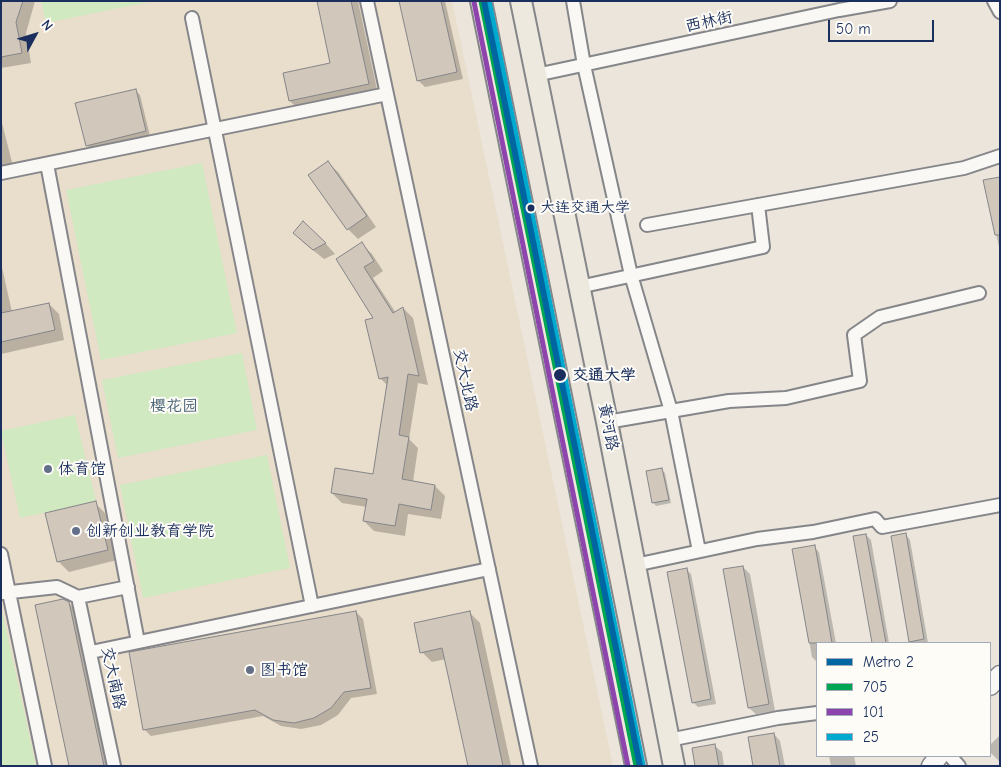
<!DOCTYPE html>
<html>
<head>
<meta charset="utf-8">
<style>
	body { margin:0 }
	#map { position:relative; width:1001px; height:767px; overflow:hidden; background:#ebe5db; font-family:"Comic Neue",sans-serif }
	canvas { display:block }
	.frame { position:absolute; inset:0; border:2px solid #1b2f5e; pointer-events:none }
	.legend { position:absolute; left:816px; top:642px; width:175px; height:115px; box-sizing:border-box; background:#fdfcf7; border:1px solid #a3aaba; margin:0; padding:6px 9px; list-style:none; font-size:15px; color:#1b2f5e }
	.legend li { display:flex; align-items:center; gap:10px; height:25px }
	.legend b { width:25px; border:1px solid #a3aaba }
	.north { position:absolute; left:10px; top:10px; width:50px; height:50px; -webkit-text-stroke:4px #fdfcf7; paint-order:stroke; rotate:51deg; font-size:14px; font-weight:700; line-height:20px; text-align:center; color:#1b2f5e }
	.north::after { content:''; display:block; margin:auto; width:18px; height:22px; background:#1b2f5e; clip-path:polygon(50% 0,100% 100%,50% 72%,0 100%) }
	.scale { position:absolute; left:828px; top:20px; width:106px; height:22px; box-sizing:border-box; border:2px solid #1b2f5e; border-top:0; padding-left:6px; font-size:15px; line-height:18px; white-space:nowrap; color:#1b2f5e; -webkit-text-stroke:4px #fdfcf7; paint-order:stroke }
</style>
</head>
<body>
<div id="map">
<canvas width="1001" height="767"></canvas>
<div class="frame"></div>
<ul class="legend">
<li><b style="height:6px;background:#0066a1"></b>Metro 2</li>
<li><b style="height:6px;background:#00a651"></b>705</li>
<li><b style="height:6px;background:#8e44ad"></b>101</li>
<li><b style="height:6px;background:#00a9ce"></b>25</li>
</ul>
<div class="north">N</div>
<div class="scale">50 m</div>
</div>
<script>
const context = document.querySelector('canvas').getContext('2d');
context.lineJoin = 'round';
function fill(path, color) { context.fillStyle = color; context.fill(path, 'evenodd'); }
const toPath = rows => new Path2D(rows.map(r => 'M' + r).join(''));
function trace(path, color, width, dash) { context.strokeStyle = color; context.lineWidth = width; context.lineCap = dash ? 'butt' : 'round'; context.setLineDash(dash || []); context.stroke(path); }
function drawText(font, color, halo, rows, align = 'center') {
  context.font = font + ' "Comic Neue","LXGW WenKai TC",sans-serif'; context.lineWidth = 4; context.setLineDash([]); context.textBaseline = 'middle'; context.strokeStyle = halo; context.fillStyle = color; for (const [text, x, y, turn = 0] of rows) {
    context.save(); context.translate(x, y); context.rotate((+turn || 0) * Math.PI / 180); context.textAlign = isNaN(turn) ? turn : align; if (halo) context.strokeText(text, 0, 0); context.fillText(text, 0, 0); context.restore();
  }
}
fill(toPath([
	[1,1,452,1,613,766,1,766]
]), '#e9ddcb');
fill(toPath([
	[41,1,153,1,46,23],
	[202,163,237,333,101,360,66,190],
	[242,353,257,430,118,458,102,380],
	[75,415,96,501,20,518,1,431],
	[267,455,290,568,143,598,120,485],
	[1,606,36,766,1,766]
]), '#d0e9c1');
fill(toPath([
	[1,1,35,1,26,33,31,63,1,68],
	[318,1,358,1,378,94,300,111,290,101,331,64],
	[400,1,445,1,463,79,425,87,418,80],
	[135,90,140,95,150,136,92,150,87,145],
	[1,119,15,174,1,177],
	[328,163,338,172,376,227,358,239,348,229],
	[1000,178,1000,251,984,181],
	[303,223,326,244,335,254,324,259,304,243,294,233],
	[362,244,372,254,383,271,373,278,396,313,403,308,413,318,428,385,418,383,409,439,418,448,413,482,435,486,445,496,441,519,408,514,405,536,374,531,364,521,367,507,342,503,332,493,374,476,388,386,380,378,375,319,338,259],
	[1,263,12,312,49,304,59,314,64,340,1,354],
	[662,470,665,473,671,503,656,506,653,502],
	[95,503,105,513,117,560,69,572,59,562,46,514],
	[866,535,871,540,889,643,873,643,854,537],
	[906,535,910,540,928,643,912,643,910,641],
	[814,547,819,552,836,643,817,643,817,662,812,657,793,550],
	[743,567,750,574,775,711,756,714,749,708],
	[686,569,691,574,716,704,698,707,693,702],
	[69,603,79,613,111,766,71,766],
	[356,612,363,619,377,694,351,698,338,715,321,725,301,729,281,726,263,716,151,736,144,729],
	[470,613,480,623,511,766,469,766,446,659,432,662,422,652],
	[774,734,780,741,785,766,754,766],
	[1000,735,1000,762,990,752,990,745],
	[715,746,722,752,724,766,696,766],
	[829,756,854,756,856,766,831,766]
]), '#0003');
const building = toPath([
	[1,1,23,1,16,22,22,53,1,57,1,1],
	[317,1,351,1,369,84,289,101,283,73,330,63,317,1],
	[399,1,441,1,457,72,417,81,399,1],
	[136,89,146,131,86,146,75,103,136,89],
	[328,161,367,216,347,230,308,175,328,161],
	[1000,177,1000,235,995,235,983,180,1000,177],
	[303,221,326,243,313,250,293,233,303,221],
	[362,242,374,261,364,267,393,313,403,307,419,376,408,374,399,435,409,437,402,479,435,485,431,510,399,504,395,526,363,521,367,499,331,493,335,468,373,474,388,377,379,379,365,320,373,318,336,259,362,242],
	[49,303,55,330,1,342,1,313,49,303],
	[662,468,669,500,652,503,646,471,662,468],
	[96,501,108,550,57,562,45,513,96,501],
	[906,533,924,639,909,642,891,536,906,533],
	[866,534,886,643,872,643,853,536,866,534],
	[815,545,832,643,809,643,792,549,815,545],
	[743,566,769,704,748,708,723,569,743,566],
	[687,568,711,699,692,703,667,572,687,568],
	[63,599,69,602,104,766,69,766,35,605,63,599],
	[356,611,371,688,344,692,331,708,314,718,294,723,273,720,255,710,143,730,129,652,356,611],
	[470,611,503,766,468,766,442,648,420,653,414,623,470,611],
	[774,733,780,766,753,766,748,737,774,733],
	[715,744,719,766,695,766,692,748,715,744]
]);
fill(building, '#d1c7bb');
trace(building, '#85868a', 1);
const street = toPath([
	[367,1,531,766],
	[573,1,584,65,631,275,671,411,699,551],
	[994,1,1000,12],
	[192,18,312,606],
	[536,75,839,10,890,1],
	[47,164,138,642],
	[1,173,387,94],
	[647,225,964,168,1000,156],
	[579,287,763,247,758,205],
	[607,422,729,401,786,398,860,381,854,335,880,317,979,293],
	[1,554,45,766],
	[635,565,757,539,813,532,875,519,882,527,1000,505],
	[2,593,57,587,78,597,128,587],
	[78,597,114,766],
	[91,652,489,569],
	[669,740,778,718,817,713],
	[950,756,959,766]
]);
const secondary = toPath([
	[990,686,1000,675],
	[931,766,939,756]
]);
const primary = toPath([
	[481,1,636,766],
	[521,1,607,422,674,766]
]);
trace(street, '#85868a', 16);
trace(secondary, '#85868a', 21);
trace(primary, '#85868a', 24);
trace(street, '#f9f8f4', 12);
trace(secondary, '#f9f8f4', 18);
trace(primary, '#eee9de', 20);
trace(toPath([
	[481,1,636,766]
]), '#00a651', 5);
trace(toPath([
	[474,2,628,766]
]), '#8e44ad', 5);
trace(toPath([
	[489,1,643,765]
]), '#00a9ce', 5);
trace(toPath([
	[484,1,640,766]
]), '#0066a1', 6);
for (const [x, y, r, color] of [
	[531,208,4.5,"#1b2f5e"],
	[560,375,7,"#1b2f5e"],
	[48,469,5,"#646f8a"],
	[76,531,5,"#646f8a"],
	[250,670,5,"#646f8a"]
]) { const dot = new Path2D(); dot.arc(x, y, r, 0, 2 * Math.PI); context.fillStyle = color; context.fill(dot); trace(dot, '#fdfcf7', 2); }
drawText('15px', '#1b2f5e', '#fdfcf7', [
	["大连交通大学",540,208]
], 'left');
drawText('16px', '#1b2f5e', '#fdfcf7', [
	["西林街",709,22,-12],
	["交大北路",465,380,78],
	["黄河路",608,427,79],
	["交大南路",113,678,78]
]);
drawText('bold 16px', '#1b2f5e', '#fdfcf7', [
	["交通大学",572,375]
], 'left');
drawText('16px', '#435e72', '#fdfcf7', [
	["樱花园",174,406]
]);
drawText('16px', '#1b2f5e', '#fdfcf7', [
	["体育馆",58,469],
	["创新创业教育学院",86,531],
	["图书馆",260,670]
], 'left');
</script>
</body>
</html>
